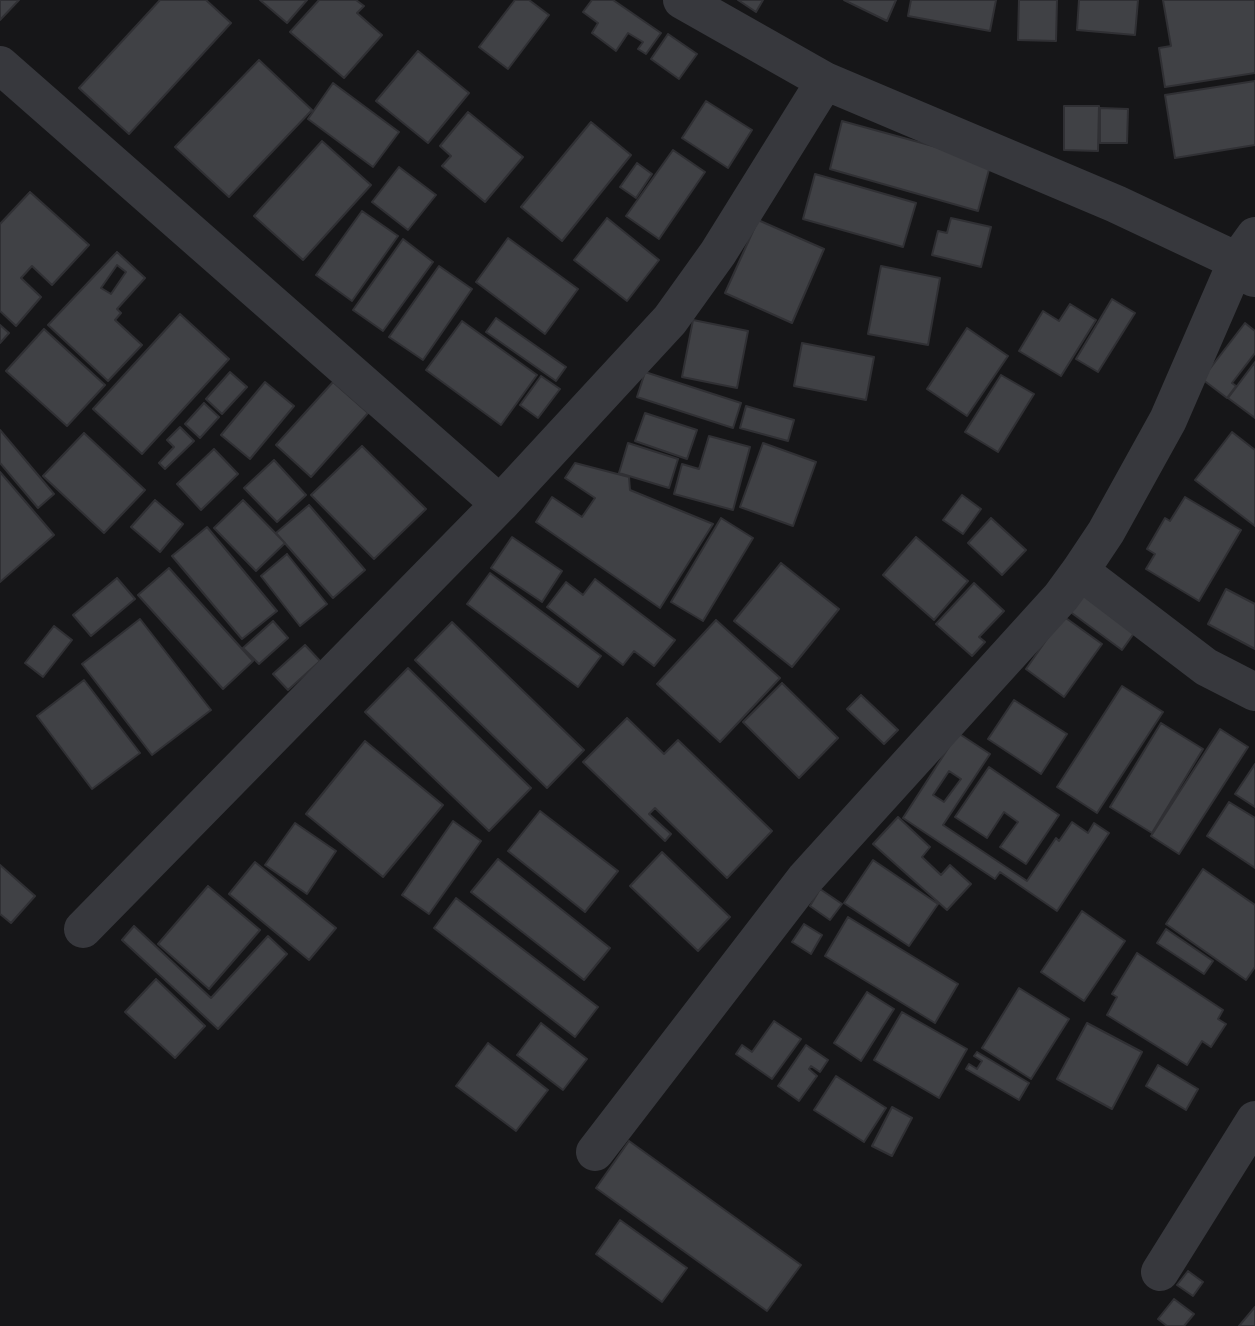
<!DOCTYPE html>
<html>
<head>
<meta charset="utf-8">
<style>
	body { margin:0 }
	canvas { display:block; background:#161618 }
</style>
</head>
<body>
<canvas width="1255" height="1326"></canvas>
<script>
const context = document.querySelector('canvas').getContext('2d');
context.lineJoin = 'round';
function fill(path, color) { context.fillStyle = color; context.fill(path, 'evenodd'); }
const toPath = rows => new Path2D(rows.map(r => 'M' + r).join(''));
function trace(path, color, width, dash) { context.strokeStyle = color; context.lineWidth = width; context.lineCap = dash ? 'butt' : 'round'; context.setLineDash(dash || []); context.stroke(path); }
const building = toPath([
	[0,0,19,0,0,20,0,0],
	[160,0,206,0,231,23,129,134,79,88,160,0],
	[260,0,307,0,287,23,260,0],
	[319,0,356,0,364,6,357,13,382,35,344,78,290,32,319,0],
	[515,0,529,0,549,15,508,69,479,47,515,0],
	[592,0,613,0,661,33,646,54,638,49,643,42,628,33,616,51,592,33,598,23,583,12,592,0],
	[738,0,763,0,756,12,738,0],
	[844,0,896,0,887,21,844,0],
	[911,0,996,0,990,31,908,16,911,0],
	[1019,0,1057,0,1056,41,1018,40,1019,0],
	[1079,0,1138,0,1135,35,1077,30,1079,0],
	[1163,0,1255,0,1255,73,1165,87,1159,48,1171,46,1163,0],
	[668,34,697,54,679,79,651,59,668,34],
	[418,51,469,93,428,143,376,101,418,51],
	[259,60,312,110,229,197,175,147,259,60],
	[1255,81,1255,145,1175,158,1165,95,1255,81],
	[333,83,399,132,373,167,308,119,333,83],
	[706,101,752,130,728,168,682,138,706,101],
	[1064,106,1099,106,1098,151,1064,150,1064,106],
	[1100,108,1128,109,1127,143,1100,143,1100,108],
	[468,112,523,157,485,202,442,166,451,156,440,146,468,112],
	[842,121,991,162,978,211,830,169,842,121],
	[591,122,631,155,562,241,521,207,591,122],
	[322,141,371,185,303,260,254,216,322,141],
	[673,150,705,172,659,239,626,216,673,150],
	[637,163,652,174,636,198,620,187,637,163],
	[399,167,436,195,408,230,372,202,399,167],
	[815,174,916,203,903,247,803,219,815,174],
	[30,192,89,245,52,285,32,266,21,278,41,297,16,326,0,311,0,224,30,192],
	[362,211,398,236,352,301,316,275,362,211],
	[607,218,659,260,627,301,574,260,607,218],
	[951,218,991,227,981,267,932,255,938,231,947,233,951,218],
	[758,220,824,249,792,323,725,293,758,220],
	[508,238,578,289,545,334,476,282,508,238],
	[403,239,433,262,383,331,353,310,403,239],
	[117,252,145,278,117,309,121,313,115,320,142,345,108,381,48,325,117,252],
	[117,265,126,272,111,294,101,288,117,265],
	[439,266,472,289,423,360,389,337,439,266],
	[881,266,940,278,928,345,868,334,881,266],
	[1112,299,1135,313,1098,372,1076,359,1112,299],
	[1070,304,1096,320,1061,376,1019,351,1043,311,1059,321,1070,304],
	[180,314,229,359,142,454,93,409,180,314],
	[496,318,566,367,556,381,486,332,496,318],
	[693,320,748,331,737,388,682,377,693,320],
	[462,321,537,375,501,425,426,370,462,321],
	[1245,323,1255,331,1255,353,1232,383,1236,386,1227,398,1202,379,1245,323],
	[0,325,9,333,0,343,0,325],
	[967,328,1008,356,967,416,927,389,967,328],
	[44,329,105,385,67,426,6,371,44,329],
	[802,343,874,357,866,400,794,386,802,343],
	[1255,362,1255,418,1228,398,1255,362],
	[230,372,247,387,222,414,206,399,230,372],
	[645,372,741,403,733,428,637,397,645,372],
	[1001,375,1034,394,998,452,965,432,1001,375],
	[541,376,560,389,538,418,520,405,541,376],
	[265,382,294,406,250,459,221,435,265,382],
	[333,382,368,413,311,477,276,445,333,382],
	[204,403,219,417,200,438,185,424,204,403],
	[746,406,794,420,788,441,740,428,746,406],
	[645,413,697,430,687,459,635,441,645,413],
	[180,427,194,441,165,469,159,463,174,447,167,440,180,427],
	[0,430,54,494,38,508,0,463,0,430],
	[1232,432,1255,450,1255,526,1195,480,1232,432],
	[84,433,145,490,104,533,43,476,84,433],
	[709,436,750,447,733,510,674,494,682,464,699,469,709,436],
	[628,443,678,459,669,488,619,473,628,443],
	[763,443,816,462,793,526,740,507,763,443],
	[362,446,426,509,374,559,311,495,362,446],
	[214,449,238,474,201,510,177,484,214,449],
	[274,460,306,495,277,522,244,488,274,460],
	[575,463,629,477,630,490,713,524,660,608,536,522,552,497,582,517,595,498,565,478,575,463],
	[0,472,54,535,0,582,0,472],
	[962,495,981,509,963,534,943,520,962,495],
	[1185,497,1241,530,1199,601,1146,569,1155,554,1147,549,1165,518,1170,521,1185,497],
	[155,500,183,524,160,552,131,527,155,500],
	[243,500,285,543,256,571,214,528,243,500],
	[309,505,365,570,333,598,276,533,309,505],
	[721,518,753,538,703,621,671,602,721,518],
	[991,518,1026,550,1002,575,968,543,991,518],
	[207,527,277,611,242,639,172,556,207,527],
	[512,537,562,571,542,602,491,568,512,537],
	[916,537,968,581,934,620,883,575,916,537],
	[287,554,327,604,300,626,261,576,287,554],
	[781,563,839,609,792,667,734,621,781,563],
	[169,568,253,661,223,689,138,595,169,568],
	[490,573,601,656,578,687,467,604,490,573],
	[117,578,135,599,91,636,73,615,117,578],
	[595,579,675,640,654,666,634,651,623,665,547,607,566,582,583,595,595,579],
	[974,583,1004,611,979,637,985,642,972,656,936,624,974,583],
	[1076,584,1137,629,1122,650,1061,605,1076,584],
	[1226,589,1255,604,1255,649,1208,624,1226,589],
	[1063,616,1102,644,1064,697,1026,669,1063,616],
	[140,619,211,710,152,755,82,664,140,619],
	[716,620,780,678,720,742,657,684,716,620],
	[273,621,288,638,259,664,243,648,273,621],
	[452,622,584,750,547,788,415,660,452,622],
	[54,626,72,640,43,677,25,663,54,626],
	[305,645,320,661,288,690,273,674,305,645],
	[408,668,531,788,489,831,365,712,408,668],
	[84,680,140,753,92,789,37,716,84,680],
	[782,683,838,738,799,778,743,722,782,683],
	[1122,686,1163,712,1097,813,1057,787,1122,686],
	[861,695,898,730,884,744,847,709,861,695],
	[1014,700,1067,734,1041,774,988,739,1014,700],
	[627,718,664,754,678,740,772,831,727,878,655,808,649,814,671,834,665,841,583,762,627,718],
	[1161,723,1203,749,1152,833,1110,807,1161,723],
	[1220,729,1248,747,1179,854,1151,836,1220,729],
	[958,733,990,754,943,825,1027,881,1056,838,1059,841,1072,822,1088,833,1094,823,1109,833,1057,911,1000,872,995,879,903,818,958,733],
	[949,771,961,779,944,802,933,795,949,771],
	[365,741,443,805,383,877,306,814,365,741],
	[1255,764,1255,807,1235,794,1255,764],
	[989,767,1059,815,1026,864,1000,847,1018,822,1004,812,987,838,955,817,989,767],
	[1229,802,1255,818,1255,868,1207,836,1229,802],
	[540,811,618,871,585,912,508,851,540,811],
	[898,817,930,847,922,857,941,875,950,865,971,884,947,910,873,844,898,817],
	[453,821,481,841,429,914,402,895,453,821],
	[295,823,336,851,307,894,265,865,295,823],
	[662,852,730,917,698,951,630,886,662,852],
	[498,859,610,948,584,980,471,892,498,859],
	[873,860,938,904,909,946,844,903,873,860],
	[255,862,336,928,309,960,229,894,255,862],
	[0,865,35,896,11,923,0,914,0,865],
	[1203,869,1255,905,1255,967,1246,980,1166,924,1203,869],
	[208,886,260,930,209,989,158,944,208,886],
	[820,889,842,904,830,920,810,906,820,889],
	[456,898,598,1007,575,1037,434,928,456,898],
	[1082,911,1125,941,1084,1001,1041,972,1082,911],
	[848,917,958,984,935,1023,825,956,848,917],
	[804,924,822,935,811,954,792,942,804,924],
	[134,926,211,998,268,936,287,954,218,1029,122,940,134,926],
	[1166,929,1213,961,1204,974,1157,943,1166,929],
	[1137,953,1223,1010,1218,1019,1226,1024,1211,1047,1202,1041,1187,1065,1107,1015,1117,997,1112,994,1137,953],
	[156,979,205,1026,175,1058,125,1012,156,979],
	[1019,988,1069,1019,1031,1079,982,1048,1019,988],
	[867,992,894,1009,861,1061,834,1043,867,992],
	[902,1012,967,1049,939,1098,874,1060,902,1012],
	[774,1021,801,1039,772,1079,736,1054,742,1045,752,1052,774,1021],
	[541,1023,587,1059,563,1090,517,1055,541,1023],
	[1087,1023,1142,1052,1112,1109,1057,1079,1087,1023],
	[488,1043,548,1090,516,1131,456,1086,488,1043],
	[806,1045,828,1060,820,1072,811,1066,809,1069,817,1076,799,1101,778,1086,806,1045],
	[977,1052,1029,1083,1019,1100,966,1069,969,1064,977,1069,982,1061,974,1056,977,1052],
	[1158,1065,1198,1089,1186,1110,1146,1086,1158,1065],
	[836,1076,886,1108,864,1142,814,1110,836,1076],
	[892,1107,912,1118,892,1156,872,1146,892,1107],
	[629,1141,801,1265,767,1311,596,1188,629,1141],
	[620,1220,687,1268,662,1302,596,1254,620,1220],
	[1188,1271,1203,1282,1193,1296,1177,1285,1188,1271],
	[1174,1299,1194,1314,1184,1326,1167,1326,1158,1319,1174,1299],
	[1255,1307,1255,1326,1239,1326,1255,1307]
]);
fill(building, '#404145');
trace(building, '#303034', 2);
trace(toPath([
	[682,0,825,81,1116,204,1237,261,1254,278],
	[0,65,500,504],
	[1080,571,1206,667,1255,692],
	[83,929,500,504,670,320,718,253,825,81],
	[595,1152,805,879,1061,597,1080,571,1106,532,1168,420,1237,261,1255,236],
	[1160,1272,1255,1120]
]), '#37383d', 38);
</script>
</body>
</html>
